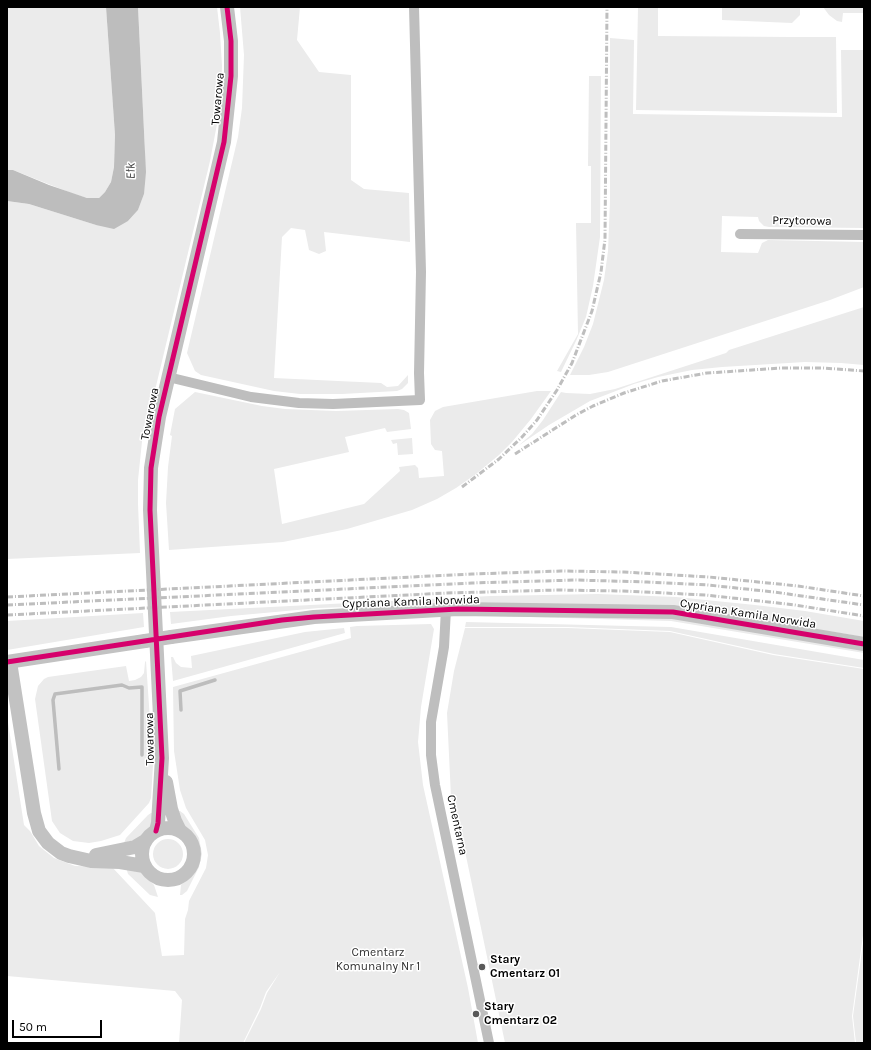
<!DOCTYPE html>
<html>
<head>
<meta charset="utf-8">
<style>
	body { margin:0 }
	#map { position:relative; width:871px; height:1050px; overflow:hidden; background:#fff; font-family:Karla,sans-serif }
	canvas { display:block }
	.frame { position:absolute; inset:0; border:8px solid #000; pointer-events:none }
	.scale { position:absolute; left:12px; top:1020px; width:90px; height:18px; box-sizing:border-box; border:2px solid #000; border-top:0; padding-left:5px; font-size:12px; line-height:14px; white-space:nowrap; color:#000; -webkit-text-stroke:3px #fff; paint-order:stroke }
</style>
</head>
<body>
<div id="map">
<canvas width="871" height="1050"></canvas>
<div class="frame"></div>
<div class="scale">50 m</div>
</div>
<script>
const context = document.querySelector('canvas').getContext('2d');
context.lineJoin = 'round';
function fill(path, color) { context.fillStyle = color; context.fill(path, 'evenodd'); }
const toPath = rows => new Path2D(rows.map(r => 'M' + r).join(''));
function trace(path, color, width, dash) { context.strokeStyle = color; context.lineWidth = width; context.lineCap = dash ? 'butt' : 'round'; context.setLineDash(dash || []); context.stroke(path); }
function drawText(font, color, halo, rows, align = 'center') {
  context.font = font + ' Karla,sans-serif'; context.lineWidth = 3; context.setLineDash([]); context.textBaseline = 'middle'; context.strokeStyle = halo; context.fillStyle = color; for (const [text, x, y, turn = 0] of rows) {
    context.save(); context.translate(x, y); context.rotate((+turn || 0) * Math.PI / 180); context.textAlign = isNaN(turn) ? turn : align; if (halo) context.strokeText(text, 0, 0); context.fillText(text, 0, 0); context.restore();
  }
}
fill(toPath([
	[7,7,106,7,115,135,114,167,111,182,105,192,99,198,87,198,71,193,13,170,7,170],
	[138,7,217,7,220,33,222,66,221,92,217,124,210,161,145,432,143,432,138,480,138,504,140,553,7,559,7,201,29,204,96,225,128,221,138,210,144,194,145,152],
	[240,7,300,7,297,40,319,72,351,75,351,180,364,189,409,193,410,242,324,232,326,251,319,254,309,250,305,230,291,228,282,237,274,378,381,383,387,387,398,386,408,375,408,383,402,389,397,391,342,394,300,394,274,391,201,375,195,371,187,353,238,137,242,108,244,55],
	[638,7,658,7,658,36,792,37,836,37,837,113,636,110],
	[722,7,800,7,800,15,792,23,722,20],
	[823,7,864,7,864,13,843,13,842,22,837,21,829,15],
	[610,38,634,40,633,114,842,117,841,50,864,50,864,228,769,227,764,226,759,221,758,217,722,216,721,252,758,253,762,243,768,240,864,242,864,287,830,300,608,372,589,375,570,375,584,347,593,324,604,280,608,251,610,201],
	[589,76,601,76,600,237,593,286,586,317,576,341,561,372,557,371,578,334,576,223,591,223,591,166,588,166],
	[864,307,864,365,841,363,805,362,722,367,692,370,658,377,634,384,590,401,549,425,518,446,532,434,543,420,561,392,566,393,590,394,615,389,726,353,729,350],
	[537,391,551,391,531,419,512,442,499,455,476,474,456,488,437,499,412,510,347,529,283,542,169,550,166,503,168,467,172,436,170,435,175,409,195,392,262,406,285,409,336,411,398,409,404,410,409,413,411,429,387,432,385,428,345,437,349,452,274,469,282,524,364,504,400,471,399,467,415,465,418,468,419,478,444,476,442,451,435,450,431,444,430,420,435,411,443,407],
	[412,438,413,454,398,455,397,443,393,444,391,440],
	[598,594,676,597,755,605,805,611,864,621,864,637,673,606,429,604,319,608,231,616,171,624,170,612,491,596],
	[143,613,144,627,7,650,7,621],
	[457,615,672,618,864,650,864,653,671,621],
	[466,622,671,627,864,660,864,668,774,654,670,631,568,627,465,627],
	[431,624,434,629,421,707,418,742,423,785,468,988,478,1043,244,1043,261,1009,267,993,280,972,266,992,260,1008,243,1043,179,1043,182,1000,175,991,7,976,7,716,24,825,30,831,39,846,54,858,75,866,112,867,155,913,162,956,184,955,185,919,188,910,189,901,206,868,208,855,205,840,186,808,180,790,174,751,173,687,351,638,350,627,357,626],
	[344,628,345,633,173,681,171,657,173,657,176,663,181,667,192,668,191,656,305,632],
	[465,628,568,628,670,632,773,655,864,669,864,928,852,1016,855,1043,505,1043,466,856,451,797,447,713,454,671],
	[146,661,153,765,151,798,149,803,120,835,101,841,89,843,73,841,60,833,52,821,35,699,38,686,44,679,48,677,126,666,129,681,135,680,141,677,144,673,145,662],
	[177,811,180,811,184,814,199,838,202,854,199,867,187,891,182,895,180,895,181,885,184,881,193,872,196,866,198,859,198,851,193,835,183,826],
	[151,813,155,813,152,826,149,830,141,838,124,843,126,838,148,815],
	'153 854a15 15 0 1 1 30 0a15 15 0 1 1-30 0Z',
	[126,867,138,870,143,873,154,885,158,897,150,895,128,874],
	[864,936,864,1043,856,1043,853,1016]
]), '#ebebeb');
fill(toPath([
	[106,7,138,7,145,152,146,172,144,194,138,210,128,221,114,229,96,225,29,204,7,201,7,170,13,170,49,185,87,198,99,198,105,192,111,182,114,167,115,135]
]), '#bdbdbd');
trace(toPath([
	[181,710,180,691,215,680],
	[59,769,53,700,55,694,122,685,129,688,142,687,142,755]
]), '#bdbdbd', 3.5);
trace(toPath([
	[740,234,864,235],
	[168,377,251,397,299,403,333,404,420,400,419,373,421,272,414,7],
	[446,609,444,647,431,722,431,755,435,785,489,1043]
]), '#bebebe', 10);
trace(toPath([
	[171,637,314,617,458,609,673,612,864,644],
	[7,662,145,641],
	[10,662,34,813,39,831,48,843,61,853,69,856,91,861,120,862,144,866],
	[166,782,171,809,175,821,180,831],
	'142 854a26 26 0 1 1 52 0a26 26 0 1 1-52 0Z',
	[156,831,158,823,162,758,150,510,151,468,159,417,224,142,231,76,231,41,227,7],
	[96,855,135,847,145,841]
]), '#c2c2c2', 14);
trace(toPath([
	[515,454,576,415,593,406,624,393,662,381,707,373,781,368,823,368,864,371],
	[462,487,499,459,522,437,537,420,557,390,572,363,592,311,601,272,605,239,607,7],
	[7,597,472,574,561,571,624,572,709,577,798,586,864,596],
	[7,605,472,583,576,580,647,582,708,585,774,592,864,605],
	[7,615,447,593,559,590,623,591,706,595,795,605,864,616]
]), '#bebebe', 3, [6, 2, 1, 2]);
trace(toPath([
	[145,641,171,637]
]), '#c2c2c2', 14);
trace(toPath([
	[7,662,282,620,314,617,458,609,673,612,864,644],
	[156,831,158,823,162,758,150,510,151,468,159,417,224,142,231,76,231,41,227,7]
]), '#d6006c', 5);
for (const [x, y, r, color] of [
	[482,967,4,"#595959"],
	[476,1014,4,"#595959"]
]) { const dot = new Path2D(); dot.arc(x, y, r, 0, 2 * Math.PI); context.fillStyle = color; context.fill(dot); trace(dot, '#fff', 1.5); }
drawText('12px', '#000', '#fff', [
	["Towarowa",218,99,-85],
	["Przytorowa",802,221,1],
	["Towarowa",150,414,-79],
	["Cypriana Kamila Norwida",411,602,-2],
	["Cypriana Kamila Norwida",748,614,9],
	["Towarowa",150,739,-91],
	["Cmentarna",457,825,78]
]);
drawText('12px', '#313131', '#fff', [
	["Cmentarz",378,953],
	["Komunalny Nr 1",378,967]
]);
drawText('bold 12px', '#000', '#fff', [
	["Stary",490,960],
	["Cmentarz 01",490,974],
	["Stary",484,1007],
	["Cmentarz 02",484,1021]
], 'left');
drawText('italic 13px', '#424242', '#fff', [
	["Ełk",131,171,-91]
]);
</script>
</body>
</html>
